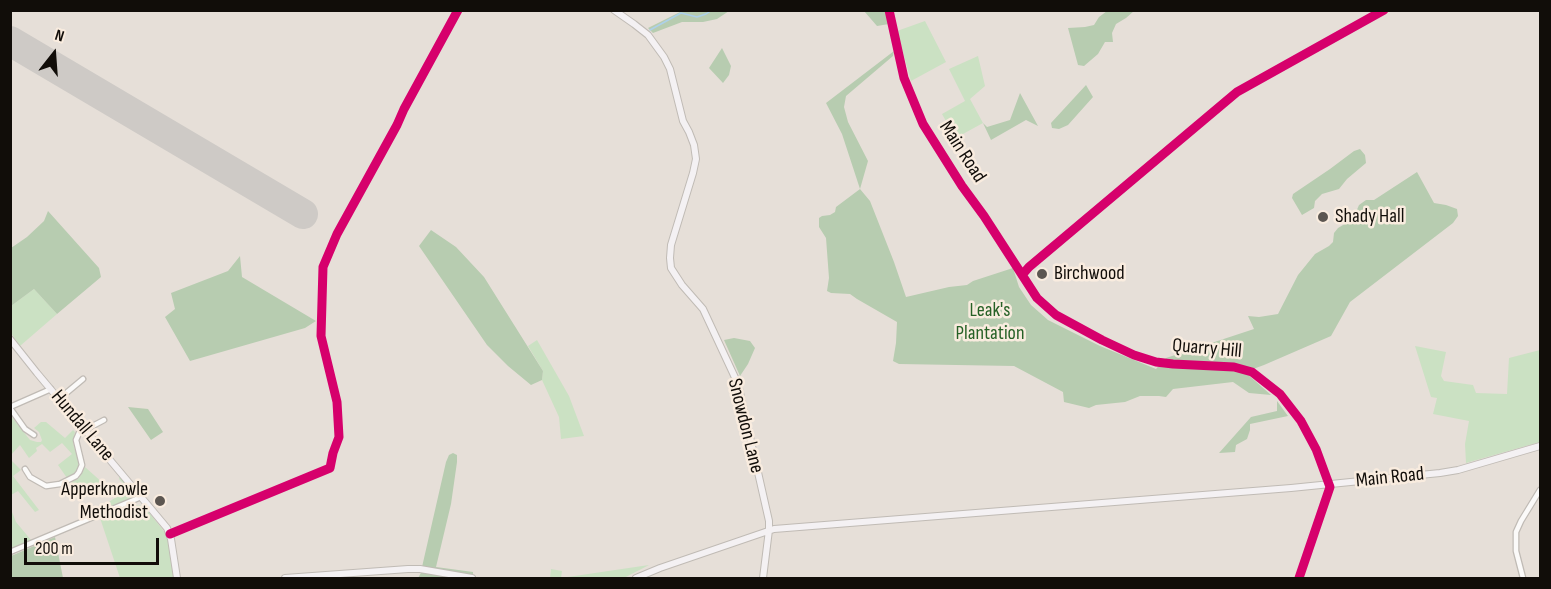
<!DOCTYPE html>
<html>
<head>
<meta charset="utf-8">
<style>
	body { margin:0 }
	#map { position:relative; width:1551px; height:589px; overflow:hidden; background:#e6dfd8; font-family:"Sofia Sans Condensed",sans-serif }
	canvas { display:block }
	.frame { position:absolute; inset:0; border:12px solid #110d09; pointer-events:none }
	.north { position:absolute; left:24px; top:24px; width:60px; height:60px; -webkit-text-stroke:4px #f9ecdf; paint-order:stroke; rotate:17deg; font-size:16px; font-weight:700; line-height:24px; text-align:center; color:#110d09 }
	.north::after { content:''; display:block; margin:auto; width:21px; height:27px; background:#110d09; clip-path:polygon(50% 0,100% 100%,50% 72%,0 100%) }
	.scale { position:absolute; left:24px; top:538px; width:135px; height:27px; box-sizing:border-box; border:3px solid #110d09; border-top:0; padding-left:8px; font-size:18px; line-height:21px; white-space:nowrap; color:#110d09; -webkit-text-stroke:4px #f9ecdf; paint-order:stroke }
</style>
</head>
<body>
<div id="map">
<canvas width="1551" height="589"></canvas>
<div class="frame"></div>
<div class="north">N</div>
<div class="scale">200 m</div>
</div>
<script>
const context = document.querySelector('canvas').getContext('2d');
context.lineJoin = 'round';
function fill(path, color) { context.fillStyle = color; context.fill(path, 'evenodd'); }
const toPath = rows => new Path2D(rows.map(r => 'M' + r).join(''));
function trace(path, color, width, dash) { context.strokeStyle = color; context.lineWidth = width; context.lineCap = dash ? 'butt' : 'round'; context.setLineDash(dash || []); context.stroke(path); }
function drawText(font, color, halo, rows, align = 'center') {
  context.font = font + ' "Sofia Sans Condensed",sans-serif'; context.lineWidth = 5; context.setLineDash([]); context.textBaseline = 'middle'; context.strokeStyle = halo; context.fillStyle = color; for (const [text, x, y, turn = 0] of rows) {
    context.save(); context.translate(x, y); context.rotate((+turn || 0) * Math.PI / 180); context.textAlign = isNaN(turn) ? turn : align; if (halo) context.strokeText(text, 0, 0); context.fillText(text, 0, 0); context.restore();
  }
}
fill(toPath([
	[925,21,946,62,911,81,897,31],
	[978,56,985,86,970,99,983,123,952,140,949,133,951,130,942,114,965,101,949,69],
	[34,289,57,314,20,346,11,333,11,306],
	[537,340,569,396,584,436,561,439,559,417,542,380,543,371,528,346],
	[1415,346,1446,352,1441,376,1444,381,1473,385,1476,393,1507,394,1509,358,1540,350,1540,442,1466,463,1465,444,1469,421,1433,414,1437,398,1431,397],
	[11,416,30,440,37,442,41,442,42,440,39,432,34,428,41,422,46,422,65,438,73,430,75,432,73,441,74,447,79,461,78,468,74,474,67,478,58,465,72,454,62,443,50,452,42,444,36,448,37,451,29,458,20,445,11,455],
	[11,460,21,470,13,476,39,510,35,512,18,491,11,495],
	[85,467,104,484,97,493,91,489,81,500,67,485,79,478],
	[120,476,132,492,132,498,101,511,104,505,118,496,126,489,127,487,119,479],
	[134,505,140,505,147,510,167,535,174,578,120,578,100,518],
	[10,507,16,522,31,540,11,549],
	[649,565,624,578,550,578,551,569,562,571,561,578]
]), '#cbe1c3');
fill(toPath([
	[682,11,682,10,729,11,717,19,703,22,682,22,653,33,648,28],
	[864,11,886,11,889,24,877,26],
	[1107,11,1134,11,1126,18,1116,24,1112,33,1113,42,1105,42,1098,54,1084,66,1078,65,1068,28,1085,27,1094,25,1099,17],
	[722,48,731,66,729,75,723,83,709,68],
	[894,51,893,56,846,96,844,107,848,122,868,161,860,189,870,201,894,262,906,297,949,287,967,285,973,281,1013,268,1019,287,1031,305,1048,320,1100,346,1156,369,1166,358,1254,329,1248,316,1259,317,1278,314,1298,275,1315,254,1329,246,1333,242,1334,233,1338,228,1353,219,1359,205,1366,200,1374,200,1417,172,1434,203,1446,205,1457,209,1458,216,1453,223,1350,302,1331,336,1264,365,1245,372,1271,395,1249,393,1233,382,1173,389,1166,397,1159,396,1140,396,1125,402,1096,405,1089,408,1064,402,1063,392,1014,366,899,364,893,361,896,343,897,322,857,299,850,294,831,293,827,291,829,278,826,238,819,227,819,218,822,216,830,215,835,212,836,207,860,189,842,134,826,103],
	[1086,85,1093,97,1068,125,1059,129,1052,128,1051,123],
	[1020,93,1038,126,1026,120,991,140,983,123,987,127,1010,120],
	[1360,149,1365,155,1366,163,1347,179,1339,189,1322,194,1315,201,1314,208,1302,215,1292,198,1293,194,1330,169,1354,151],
	[48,211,99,268,101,277,57,314,34,289,11,306,11,248,27,237,44,221],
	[431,230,456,247,484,277,543,371,542,380,531,385,508,366,487,345,419,246],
	[240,256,242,277,316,321,305,328,190,361,165,317,175,309,171,293,228,271],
	[734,338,750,341,755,348,748,364,740,376,724,340],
	[1277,401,1288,416,1250,424,1250,430,1247,439,1236,445,1235,452,1219,453,1251,417,1277,411],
	[128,407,148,409,163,432,151,440],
	[453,453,457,455,457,462,451,504,436,567,473,572,473,575,449,572,448,578,418,578,425,566,422,567,446,462,449,455],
	[55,537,63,578,11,578,11,556]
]), '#b7ccb0');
trace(toPath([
	[650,30,681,13,697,17,706,14,712,10]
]), '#acd0ea', 1.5);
trace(toPath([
	[10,41,303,214]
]), '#cecac6', 30);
const street = toPath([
	[889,10,904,78,923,124,962,186,984,216,1037,298,1056,315,1102,340,1134,355,1156,362,1173,364,1234,367,1252,372,1280,394,1301,421,1316,449,1330,487,1299,578],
	[59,399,83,379],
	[10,407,51,389],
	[10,408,25,429,34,435],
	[85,430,104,420],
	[25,469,30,477,46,486,60,484,76,476,79,472,82,465,76,440,79,433,84,429],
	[10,552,141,497],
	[1523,578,1516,551,1516,532,1521,521,1540,490]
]);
const secondary = toPath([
	[614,10,634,24,648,35,664,57,670,69,683,121,689,132,694,145,696,159,693,173,671,245,670,258,671,268,682,285,703,309,738,384,769,521,769,530,763,578],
	[10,339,37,373,167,528,171,539,177,578],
	[285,578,408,569,420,569,472,578],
	[636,578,660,568,774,529,1291,488,1440,473,1458,470,1540,446]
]);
trace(street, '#c0bbb5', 7);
trace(secondary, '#c0bbb5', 8);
trace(street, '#fbfaf9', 4.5);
trace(secondary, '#f4f1f3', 6);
trace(toPath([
	[889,10,904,78,923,124,962,186,984,216,1037,298,1056,315,1102,340,1134,355,1156,362,1173,364,1234,367,1252,372,1280,394,1301,421,1316,449,1330,487,1299,578],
	[1022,275,1029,267,1237,92,1384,10],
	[170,534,330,468,333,453,339,437,337,402,321,336,323,267,337,234,397,125,404,109,458,10]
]), '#d6006c', 9);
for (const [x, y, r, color] of [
	[1323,217,6,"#5c5651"],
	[1042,274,6,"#5c5651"],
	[160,501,6,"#5c5651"]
]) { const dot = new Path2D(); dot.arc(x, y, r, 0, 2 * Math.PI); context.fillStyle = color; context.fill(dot); trace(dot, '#f9ecdf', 2); }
drawText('20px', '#110d09', '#f9ecdf', [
	["Main Road",962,152,57],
	["Quarry Hill",1207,349,5],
	["Hundall Lane",82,426,50],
	["Snowdon Lane",745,426,76],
	["Main Road",1390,478,-6]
]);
drawText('20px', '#110d09', '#f9ecdf', [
	["Shady Hall",1335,217],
	["Birchwood",1054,274],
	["Apperknowle",148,490,"right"],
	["Methodist",148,513,"right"]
], 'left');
drawText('20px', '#266126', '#f9ecdf', [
	["Leak's",990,311],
	["Plantation",990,334]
]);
</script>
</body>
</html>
